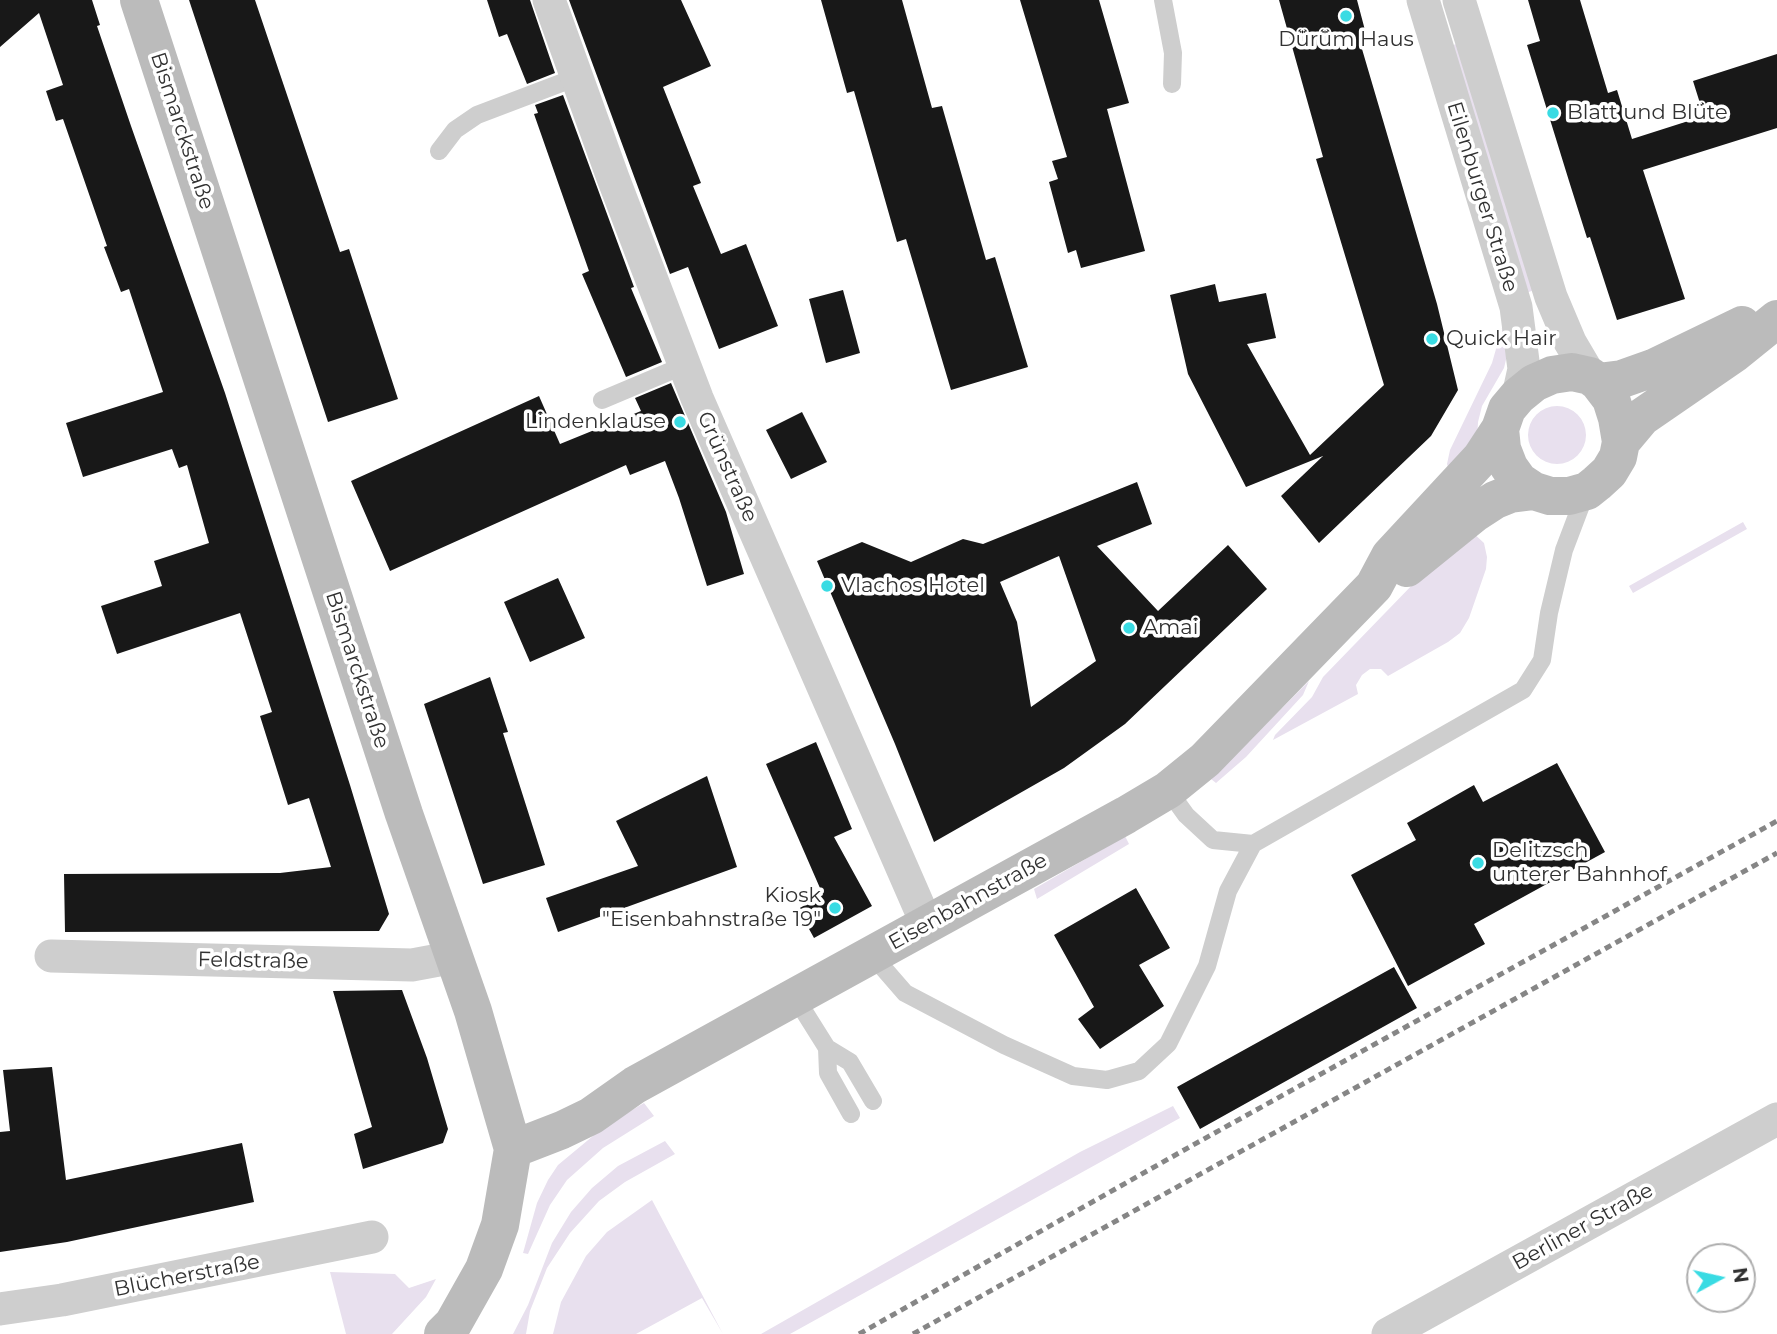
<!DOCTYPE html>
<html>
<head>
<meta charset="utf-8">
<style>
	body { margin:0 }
	#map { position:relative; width:1777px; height:1334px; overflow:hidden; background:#fff; font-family:Montserrat,sans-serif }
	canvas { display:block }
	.north { position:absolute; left:1686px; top:1243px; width:70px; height:70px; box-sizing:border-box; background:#fff; border:2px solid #adadad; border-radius:50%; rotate:82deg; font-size:19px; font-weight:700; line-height:28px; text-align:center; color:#313131 }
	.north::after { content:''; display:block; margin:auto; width:24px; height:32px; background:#39dbe3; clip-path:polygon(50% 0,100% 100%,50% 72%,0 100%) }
</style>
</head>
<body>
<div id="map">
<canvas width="1777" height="1334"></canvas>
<div class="north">N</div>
</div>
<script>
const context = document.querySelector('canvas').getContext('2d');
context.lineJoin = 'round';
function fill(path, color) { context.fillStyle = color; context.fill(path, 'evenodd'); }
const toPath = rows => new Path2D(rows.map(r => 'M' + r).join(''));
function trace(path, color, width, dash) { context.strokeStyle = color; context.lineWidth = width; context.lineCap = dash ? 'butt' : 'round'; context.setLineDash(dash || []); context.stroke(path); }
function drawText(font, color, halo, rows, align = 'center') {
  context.font = font + ' Montserrat,sans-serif'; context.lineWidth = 7; context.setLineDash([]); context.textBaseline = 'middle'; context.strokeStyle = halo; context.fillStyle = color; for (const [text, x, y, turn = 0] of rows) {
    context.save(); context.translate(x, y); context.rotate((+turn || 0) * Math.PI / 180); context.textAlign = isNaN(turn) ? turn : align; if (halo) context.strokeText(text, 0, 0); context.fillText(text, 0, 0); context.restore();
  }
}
fill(toPath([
	[1460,43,1535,290,1522,294,1446,47],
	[1508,326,1509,347,1504,368,1482,406,1478,422,1477,440,1450,473,1447,464,1450,450,1492,363,1496,349,1495,337,1500,329],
	'1528 435a29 29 0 1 1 58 0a29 29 0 1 1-58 0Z',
	[1743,522,1747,529,1633,593,1629,586],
	[1471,531,1484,543,1487,557,1486,569,1469,618,1460,633,1448,642,1388,676,1381,669,1370,669,1362,675,1356,685,1358,694,1273,740,1275,735,1312,697,1323,677,1416,581],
	[1309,681,1303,695,1246,757,1216,783,1211,779],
	[1125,836,1129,844,1037,899,1034,889],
	[644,1103,654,1116,603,1148,567,1180,550,1205,528,1254,523,1253,537,1203,548,1180,558,1165,605,1126],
	[1173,1106,1180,1118,790,1334,761,1334,1080,1152],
	[665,1141,675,1154,625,1182,599,1201,570,1233,547,1268,530,1311,526,1334,513,1334,528,1305,552,1243,571,1212,592,1188,618,1166],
	[652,1200,723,1334,702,1298,636,1334,553,1334,561,1302,586,1256,607,1232],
	[330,1272,395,1274,409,1288,436,1279,426,1297,392,1334,346,1334]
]), '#e8e0ee');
fill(toPath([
	[0,0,92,0,100,25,97,26,131,126,225,393,350,785,389,914,379,931,65,932,64,874,280,873,331,867,309,798,288,805,260,716,272,712,240,613,117,654,101,606,162,586,154,561,209,543,187,465,179,468,172,449,83,477,66,423,163,392,129,289,121,292,104,247,107,246,63,119,56,121,46,91,63,85,39,13,0,47],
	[189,0,255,0,340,252,349,249,398,399,328,422],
	[487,0,530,0,555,73,527,84,507,34,499,37],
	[569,0,681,0,711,66,663,87,701,183,693,186,721,254,746,244,778,326,719,349,688,267,670,274],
	[821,0,902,0,932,108,942,106,986,260,995,257,1028,367,951,390,906,239,897,242,854,91,847,93],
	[1020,0,1099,0,1129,103,1107,109,1145,251,1081,268,1076,250,1068,253,1049,182,1058,179,1052,161,1067,157],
	[1279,0,1357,0,1366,34,1366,43,1362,49,1437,304,1458,390,1431,436,1319,543,1281,496,1323,456,1246,487,1188,374,1170,295,1215,284,1219,302,1266,293,1276,338,1247,344,1310,455,1384,385,1316,159,1323,157],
	[1528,0,1580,0,1608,93,1617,90,1632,139,1704,116,1693,81,1777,54,1777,128,1643,170,1685,299,1617,320,1590,237,1587,238,1569,181,1527,45,1540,41],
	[563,95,634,287,631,288,662,362,626,377,582,274,589,271,534,114,538,113,535,105],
	[843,290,860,353,826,363,809,299],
	[671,383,726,512,744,574,707,586,679,498,665,461,630,475,626,465,390,571,351,481,539,396,560,444,641,411,635,398],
	[802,412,827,462,791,479,766,430],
	[1137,482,1152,524,1097,546,1158,611,1228,545,1267,589,1125,724,1064,768,934,842,895,744,817,561,862,542,911,562,963,539,983,544],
	[1059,556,1096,661,1031,707,1017,622,1000,582],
	[558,578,585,638,530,662,504,602],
	[490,677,508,732,503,733,545,865,483,884,424,704],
	[816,742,852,829,834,837,872,906,814,938,798,909,823,895,766,764],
	[1557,763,1605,852,1474,924,1485,944,1408,986,1351,875,1416,840,1407,823,1474,785,1483,802],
	[707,776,737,867,558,932,546,898,638,866,616,821],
	[1136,888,1170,948,1139,965,1164,1006,1100,1049,1078,1019,1094,1007,1054,935],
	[1394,967,1417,1008,1200,1129,1177,1087],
	[402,990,427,1058,448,1129,443,1143,363,1169,354,1134,372,1127,333,991],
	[52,1067,66,1180,242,1143,254,1202,67,1242,0,1252,0,1132,10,1131,3,1070]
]), '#181818');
trace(toPath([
	[1163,0,1173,53,1172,84],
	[439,151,455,130,477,115,577,77],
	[602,400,685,365],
	[1168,790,1186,815,1213,840,1253,844],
	[872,955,905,993,1004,1045,1073,1076,1107,1080,1139,1071,1168,1044,1207,966,1228,891,1253,844,1523,690,1542,660,1549,613,1564,550,1586,492],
	[795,997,827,1048,850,1062,873,1101],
	[827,1048,828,1073,851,1114]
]), '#cecece', 18);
trace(toPath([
	[549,0,613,178,697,398,927,925],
	[1423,0,1516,307,1524,369,1518,396],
	[1459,0,1551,297,1570,342,1590,376],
	[51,956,412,965,455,957],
	[0,1309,62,1300,372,1237],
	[1388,1334,1777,1119]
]), '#cecece', 33);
trace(toPath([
	[139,0,404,814,473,1011,513,1149,500,1225,484,1269,453,1324,443,1334],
	[1598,382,1622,379,1653,368,1742,325],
	[1621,442,1642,417,1735,353,1777,319],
	[1407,568,1475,513,1495,500,1510,494,1534,491],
	[513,1149,562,1130,591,1116,635,1085,1126,815,1168,790,1205,760,1374,586,1390,556,1481,458,1500,429,1507,409,1518,396,1534,383,1552,375,1572,372,1590,376,1598,382,1611,399,1617,418,1621,442,1618,457,1609,472,1597,483,1587,491,1569,496,1550,496,1534,491,1519,481,1509,467,1502,449,1500,429]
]), '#bbb', 38);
trace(toPath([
	[859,1334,1193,1145,1777,821],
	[913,1334,1777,853]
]), '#868686', 5, [7, 5]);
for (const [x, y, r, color] of [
	[1346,16,7,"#39dbe3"],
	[1553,113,7,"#39dbe3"],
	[1432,339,7,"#39dbe3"],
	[680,422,7,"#39dbe3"],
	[827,586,7,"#39dbe3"],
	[1129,628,7,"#39dbe3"],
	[1478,863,7,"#39dbe3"],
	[835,908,7,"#39dbe3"]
]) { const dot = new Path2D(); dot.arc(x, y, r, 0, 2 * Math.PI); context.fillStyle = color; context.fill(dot); trace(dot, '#fff', 2.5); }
drawText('21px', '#313131', '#fff', [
	["Dürüm Haus",1346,40,"center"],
	["Blatt und Blüte",1567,113],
	["Quick Hair",1446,339],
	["Lindenklause",666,422,"right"],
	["Vlachos Hotel",841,586],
	["Amai",1143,628],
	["Delitzsch",1492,851],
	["unterer Bahnhof",1492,875],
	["Kiosk",821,896,"right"],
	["\"Eisenbahnstraße 19\"",821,920,"right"]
], 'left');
drawText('21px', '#313131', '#fff', [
	["Bismarckstraße",182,131,72],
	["Eilenburger Straße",1482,197,73],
	["Grünstraße",727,467,66],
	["Bismarckstraße",357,670,72],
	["Eisenbahnstraße",968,902,-29],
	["Feldstraße",253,961,1],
	["Berliner Straße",1583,1227,-29],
	["Blücherstraße",187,1276,-11]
]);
</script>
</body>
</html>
